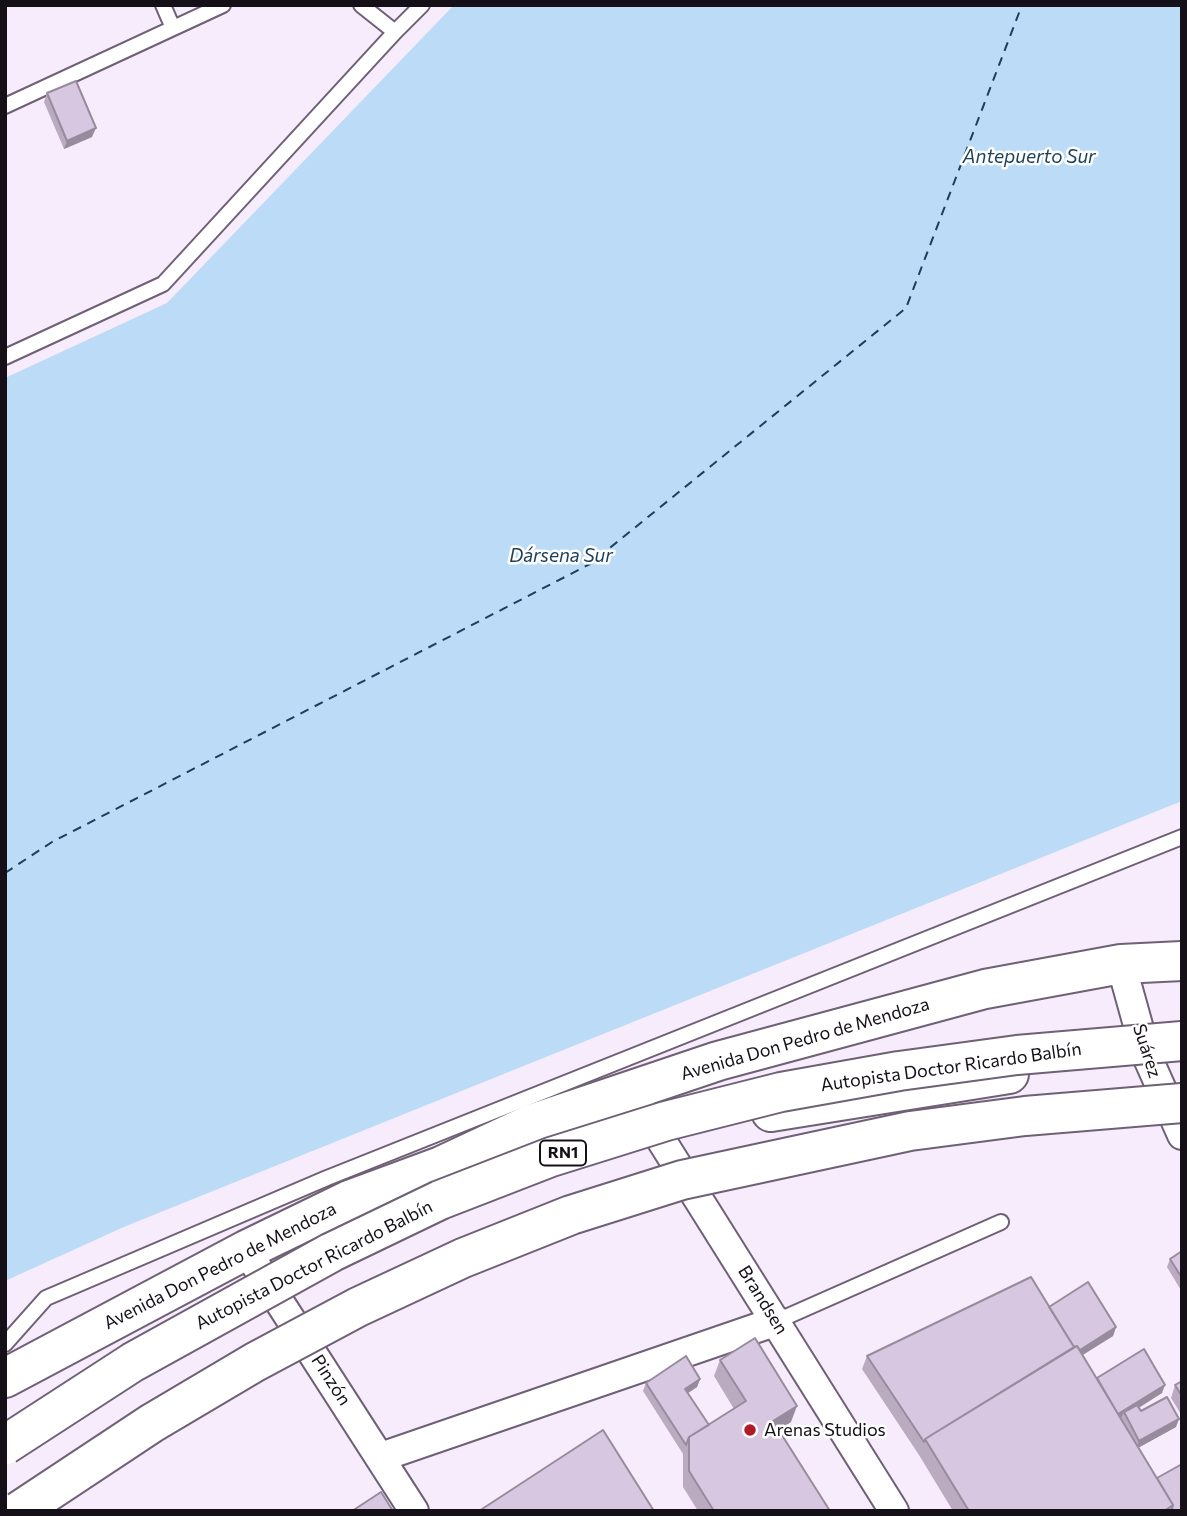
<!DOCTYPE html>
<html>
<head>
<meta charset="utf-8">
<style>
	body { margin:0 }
	#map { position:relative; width:1187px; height:1516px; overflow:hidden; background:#f6ecfc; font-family:Commissioner,sans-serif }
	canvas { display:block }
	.frame { position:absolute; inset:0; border:7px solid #151018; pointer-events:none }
</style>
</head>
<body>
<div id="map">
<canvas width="1187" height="1516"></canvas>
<div class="frame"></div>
</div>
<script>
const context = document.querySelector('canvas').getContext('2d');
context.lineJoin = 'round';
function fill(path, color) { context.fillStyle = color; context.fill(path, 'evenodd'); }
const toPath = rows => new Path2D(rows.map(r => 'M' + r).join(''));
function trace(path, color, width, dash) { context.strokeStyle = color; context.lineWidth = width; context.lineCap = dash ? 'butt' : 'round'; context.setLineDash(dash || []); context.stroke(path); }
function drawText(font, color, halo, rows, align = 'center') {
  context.font = font + ' Commissioner,sans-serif'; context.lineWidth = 5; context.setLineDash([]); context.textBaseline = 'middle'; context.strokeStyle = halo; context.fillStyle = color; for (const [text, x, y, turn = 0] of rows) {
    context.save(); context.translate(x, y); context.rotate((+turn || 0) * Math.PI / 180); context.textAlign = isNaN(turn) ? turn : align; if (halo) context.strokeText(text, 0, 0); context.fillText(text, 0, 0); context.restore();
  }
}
fill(toPath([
	[454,5,1182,5,1182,801,126,1226,5,1281,5,378,167,303]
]), '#bbdbf7');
trace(toPath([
	[5,873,52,842,590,564,906,308,1022,5]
]), '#1c3f5b', 2, [9, 7]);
const lane = toPath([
	[163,5,173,28],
	[361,5,395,32,422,5],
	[5,106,223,5],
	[5,357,163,284,395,32],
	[777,1321,1001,1222],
	[5,1344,46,1298,327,1178,1182,837]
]);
const street = toPath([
	[1121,964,1146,1054,1182,1135],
	[643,1111,894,1511],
	[246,1250,414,1511],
	[381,1457,777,1321]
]);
const secondary = toPath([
	[771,1112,1009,1074],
	[5,1378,246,1250,349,1200,441,1166,531,1124,718,1061,985,989,1121,964,1182,961]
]);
trace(lane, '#6f6076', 18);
trace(street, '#6f6076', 32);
trace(secondary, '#6f6076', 42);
trace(lane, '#fff', 14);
trace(street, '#fff', 28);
trace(secondary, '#fff', 38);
const highwayBridge = toPath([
	[5,1445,133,1362,332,1252,440,1200,551,1157,666,1121,781,1092,899,1071,1017,1055,1182,1041],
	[19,1511,152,1423,255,1362,358,1307,463,1258,571,1215,682,1180,910,1131,1025,1116,1182,1103]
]);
trace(highwayBridge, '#6f6076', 42, []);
trace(highwayBridge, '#fff', 38);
fill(toPath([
	[47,93,92,137,64,149,44,102],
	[1182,1251,1182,1292,1167,1267,1170,1259],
	[1049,1307,1116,1327,1113,1336,1083,1355,1097,1378,1162,1393,1139,1408,1141,1411,1176,1427,1138,1448,1157,1478,1182,1511,953,1511,919,1455,862,1369,867,1356],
	[720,1360,791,1422,779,1430,830,1511,698,1511,683,1487,683,1454,643,1391,646,1383,700,1379,697,1387,688,1393,709,1425,734,1409,714,1376],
	[1182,1381,1182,1416,1171,1398,1175,1385]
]), '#baabc1');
fill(toPath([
	[96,128,92,137,64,149,67,141],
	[1116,1327,1113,1336,1071,1362,1074,1353],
	[700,1379,697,1387,682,1397,685,1389],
	[1165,1385,1162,1393,1125,1416,1124,1412,1121,1418,1109,1425,1113,1417],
	[797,1406,791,1422,767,1437,773,1421],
	[1179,1419,1176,1427,1136,1449,1139,1441]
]), '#978b9d');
const building = toPath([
	[76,81,96,128,67,141,47,93,76,81],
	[1182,1251,1182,1278,1170,1259,1182,1251],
	[1031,1277,1074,1347,925,1439,924,1442,867,1356,1031,1277],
	[1088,1282,1116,1327,1080,1350,1077,1346,1074,1347,1049,1307,1088,1282],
	[755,1338,797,1406,773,1421,830,1511,714,1511,689,1471,689,1437,746,1401,720,1360,755,1338],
	[1077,1346,1173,1505,1164,1511,969,1511,925,1439,1077,1346],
	[1144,1349,1165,1385,1118,1414,1097,1378,1144,1349],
	[686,1356,700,1379,685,1389,709,1425,689,1437,686,1445,646,1383,686,1356],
	[1182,1381,1182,1396,1175,1385,1182,1381],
	[1167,1397,1179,1419,1139,1441,1124,1412,1137,1405,1141,1411,1167,1397],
	[603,1430,654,1511,479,1511,603,1430],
	[1182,1464,1182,1511,1168,1511,1172,1509,1173,1505,1157,1478,1182,1464],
	[381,1492,393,1511,352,1511,381,1492]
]);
fill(building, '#d8c7e0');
trace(building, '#978b9d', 2);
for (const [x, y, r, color] of [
	[750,1430,7,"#af1c27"]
]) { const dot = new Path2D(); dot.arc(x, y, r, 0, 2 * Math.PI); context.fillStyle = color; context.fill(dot); trace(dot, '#fefefe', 2.5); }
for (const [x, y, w] of [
	[563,1153,46]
]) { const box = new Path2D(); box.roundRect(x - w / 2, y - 12.5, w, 25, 5); context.fillStyle = '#fefefe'; context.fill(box); trace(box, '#151018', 2); }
drawText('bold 16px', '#151018', null, [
	["RN1",563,1153]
]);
drawText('18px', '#151018', '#fefefe', [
	["Avenida Don Pedro de Mendoza",805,1039,-16],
	["Suárez",1147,1051,72],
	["Autopista Doctor Ricardo Balbín",951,1067,-8],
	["Autopista Doctor Ricardo Balbín",314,1265,-27],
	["Avenida Don Pedro de Mendoza",220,1266,-27],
	["Brandsen",763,1300,58],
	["Pinzón",331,1380,57]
]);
drawText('18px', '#151018', '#fefefe', [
	["Arenas Studios",764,1430]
], 'left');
drawText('italic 19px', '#1c3f5b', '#fefefe', [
	["Antepuerto Sur",1029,157],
	["Dársena Sur",561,556]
]);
</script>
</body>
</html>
